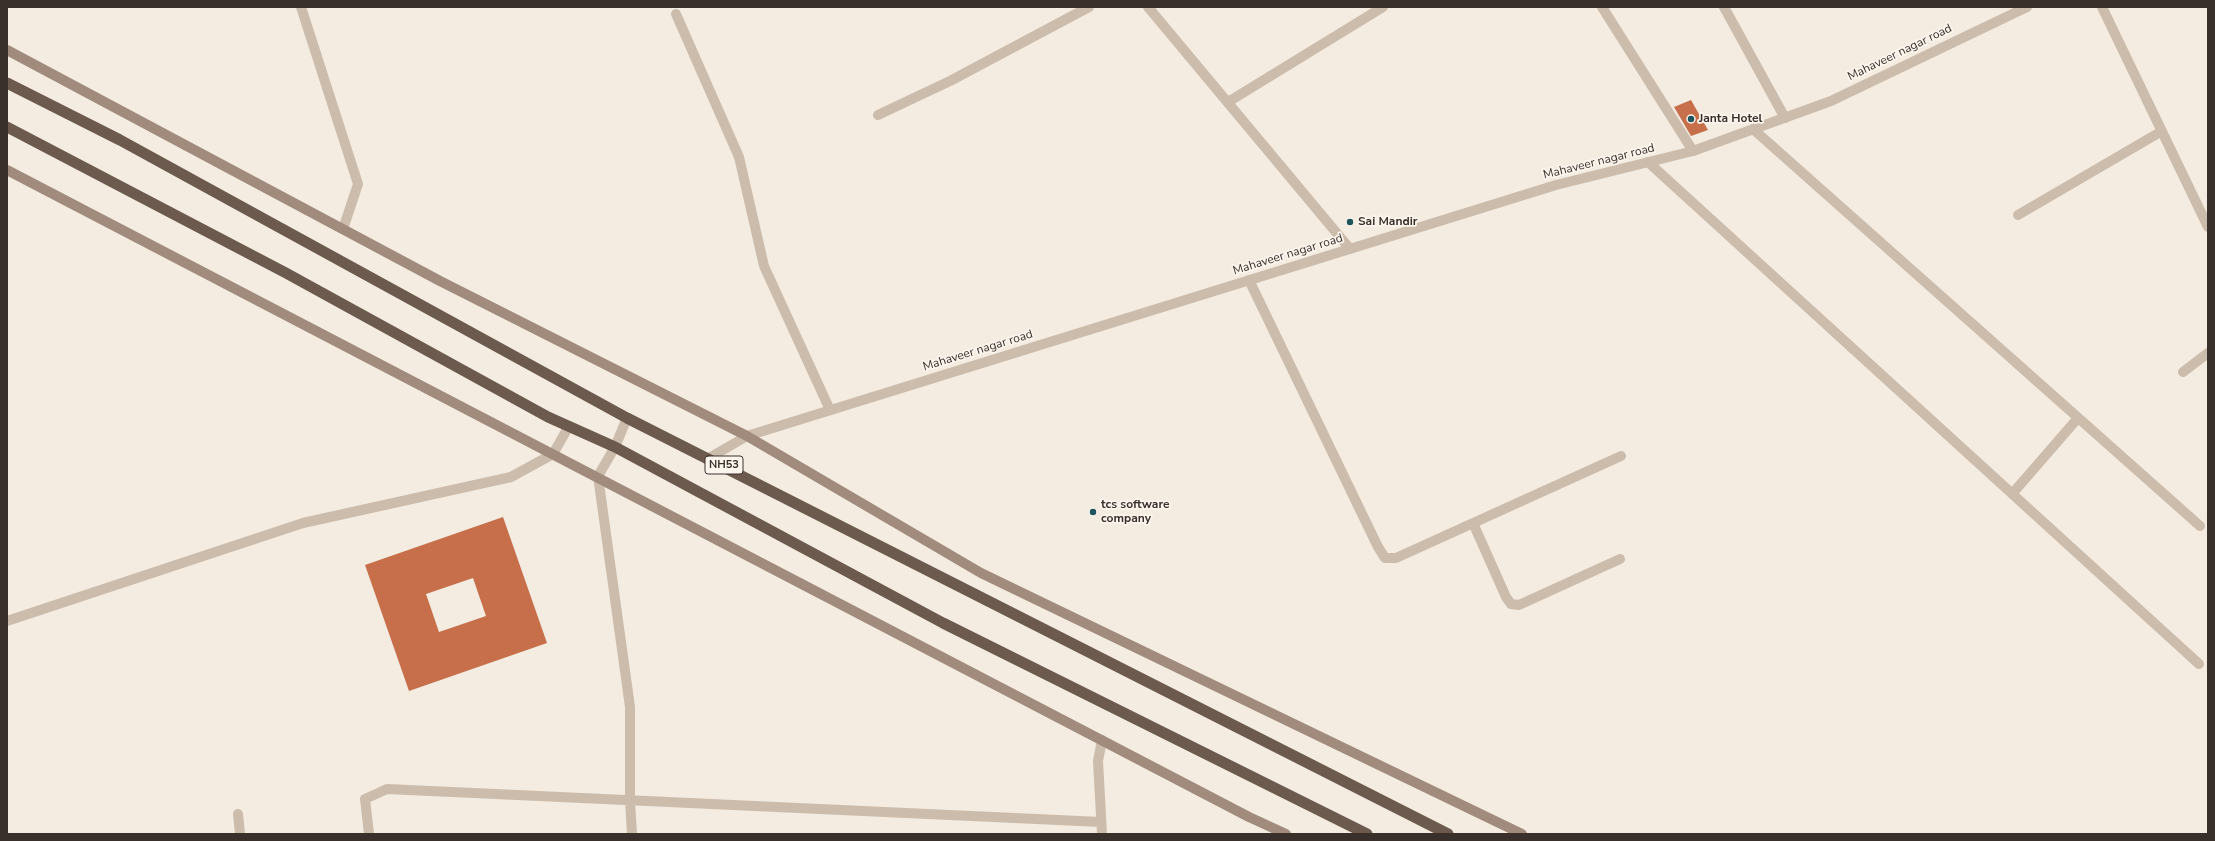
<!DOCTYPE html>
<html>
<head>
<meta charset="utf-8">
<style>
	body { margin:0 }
	#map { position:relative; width:2215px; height:841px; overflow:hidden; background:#f4ece0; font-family:"Nunito Sans",sans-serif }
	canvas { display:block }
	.frame { position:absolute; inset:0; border:8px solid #3a302b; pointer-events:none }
</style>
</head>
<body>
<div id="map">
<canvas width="2215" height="841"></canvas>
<div class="frame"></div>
</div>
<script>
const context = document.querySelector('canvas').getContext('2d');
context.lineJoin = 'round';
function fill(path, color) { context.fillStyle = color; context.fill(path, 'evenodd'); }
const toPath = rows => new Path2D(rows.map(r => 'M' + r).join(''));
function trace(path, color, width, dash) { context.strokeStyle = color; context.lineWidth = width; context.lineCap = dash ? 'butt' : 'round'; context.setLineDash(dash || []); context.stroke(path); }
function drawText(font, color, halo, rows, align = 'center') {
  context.font = font + ' "Nunito Sans",sans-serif'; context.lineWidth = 3.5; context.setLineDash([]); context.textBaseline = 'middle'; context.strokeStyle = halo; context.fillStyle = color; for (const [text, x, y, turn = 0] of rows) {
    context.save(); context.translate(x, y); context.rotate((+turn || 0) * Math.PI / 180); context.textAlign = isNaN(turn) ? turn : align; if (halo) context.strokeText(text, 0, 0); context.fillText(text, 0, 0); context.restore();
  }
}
fill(toPath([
	[1691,100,1708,130,1691,136,1674,107],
	[503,517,547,643,409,691,365,565],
	[473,578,486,616,439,632,426,594]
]), '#c76f4b');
trace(toPath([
	[301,7,358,184,343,229],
	[1148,7,1350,249],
	[1602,7,1693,151],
	[1724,7,1785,118],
	[2102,7,2208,227],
	[676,14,739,157,764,266,830,410],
	[1228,102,1383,7],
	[878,115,950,81,1089,7],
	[1753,129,2200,526],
	[1648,162,2199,664],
	[2018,215,2162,131],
	[1249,280,1378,547,1385,558,1396,558,1621,456],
	[2183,372,2208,353],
	[627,418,615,447,598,476,630,707,630,801,632,834],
	[2012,494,2078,418],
	[1473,523,1506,597,1511,604,1519,605,1620,559],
	[1102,740,1098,761,1102,834],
	[238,814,240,834],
	[369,834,365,799,387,789,1101,822]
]), '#ccbcac', 10);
trace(toPath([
	[709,458,747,436,1556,185,1693,151,1831,101,2027,7],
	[7,621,303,523,511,477,553,454,569,426]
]), '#ccbcac', 10);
trace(toPath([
	[7,50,440,281,747,436,981,573,1522,834],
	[7,170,1249,817,1286,834]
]), '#a08b7d', 10);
trace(toPath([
	[7,83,120,140,627,418,1448,834],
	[7,127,286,273,548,417,615,447,943,623,1367,834]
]), '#6c5a4f', 11);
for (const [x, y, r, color] of [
	[1691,119,4,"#1f565d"],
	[1350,222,4,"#1f565d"],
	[1093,512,4,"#1f565d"]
]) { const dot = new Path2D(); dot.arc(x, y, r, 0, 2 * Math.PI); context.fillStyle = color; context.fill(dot); trace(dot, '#fbf5ed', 1.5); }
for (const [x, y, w] of [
	[724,465,38]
]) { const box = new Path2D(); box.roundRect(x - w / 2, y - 9, w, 18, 3); context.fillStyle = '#fbf5ed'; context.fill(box); trace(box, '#3a302b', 1); }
drawText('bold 11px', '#3a302b', null, [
	["NH53",724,465]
]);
drawText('12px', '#3a302b', '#fbf5ed', [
	["Mahaveer nagar road",1900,53,-26],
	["Mahaveer nagar road",1599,162,-14],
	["Mahaveer nagar road",1288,255,-17],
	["Mahaveer nagar road",978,351,-17]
]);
drawText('bold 12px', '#3a302b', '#fbf5ed', [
	["Janta Hotel",1699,119],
	["Sai Mandir",1358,222],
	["tcs software",1101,505],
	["company",1101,519]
], 'left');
</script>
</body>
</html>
